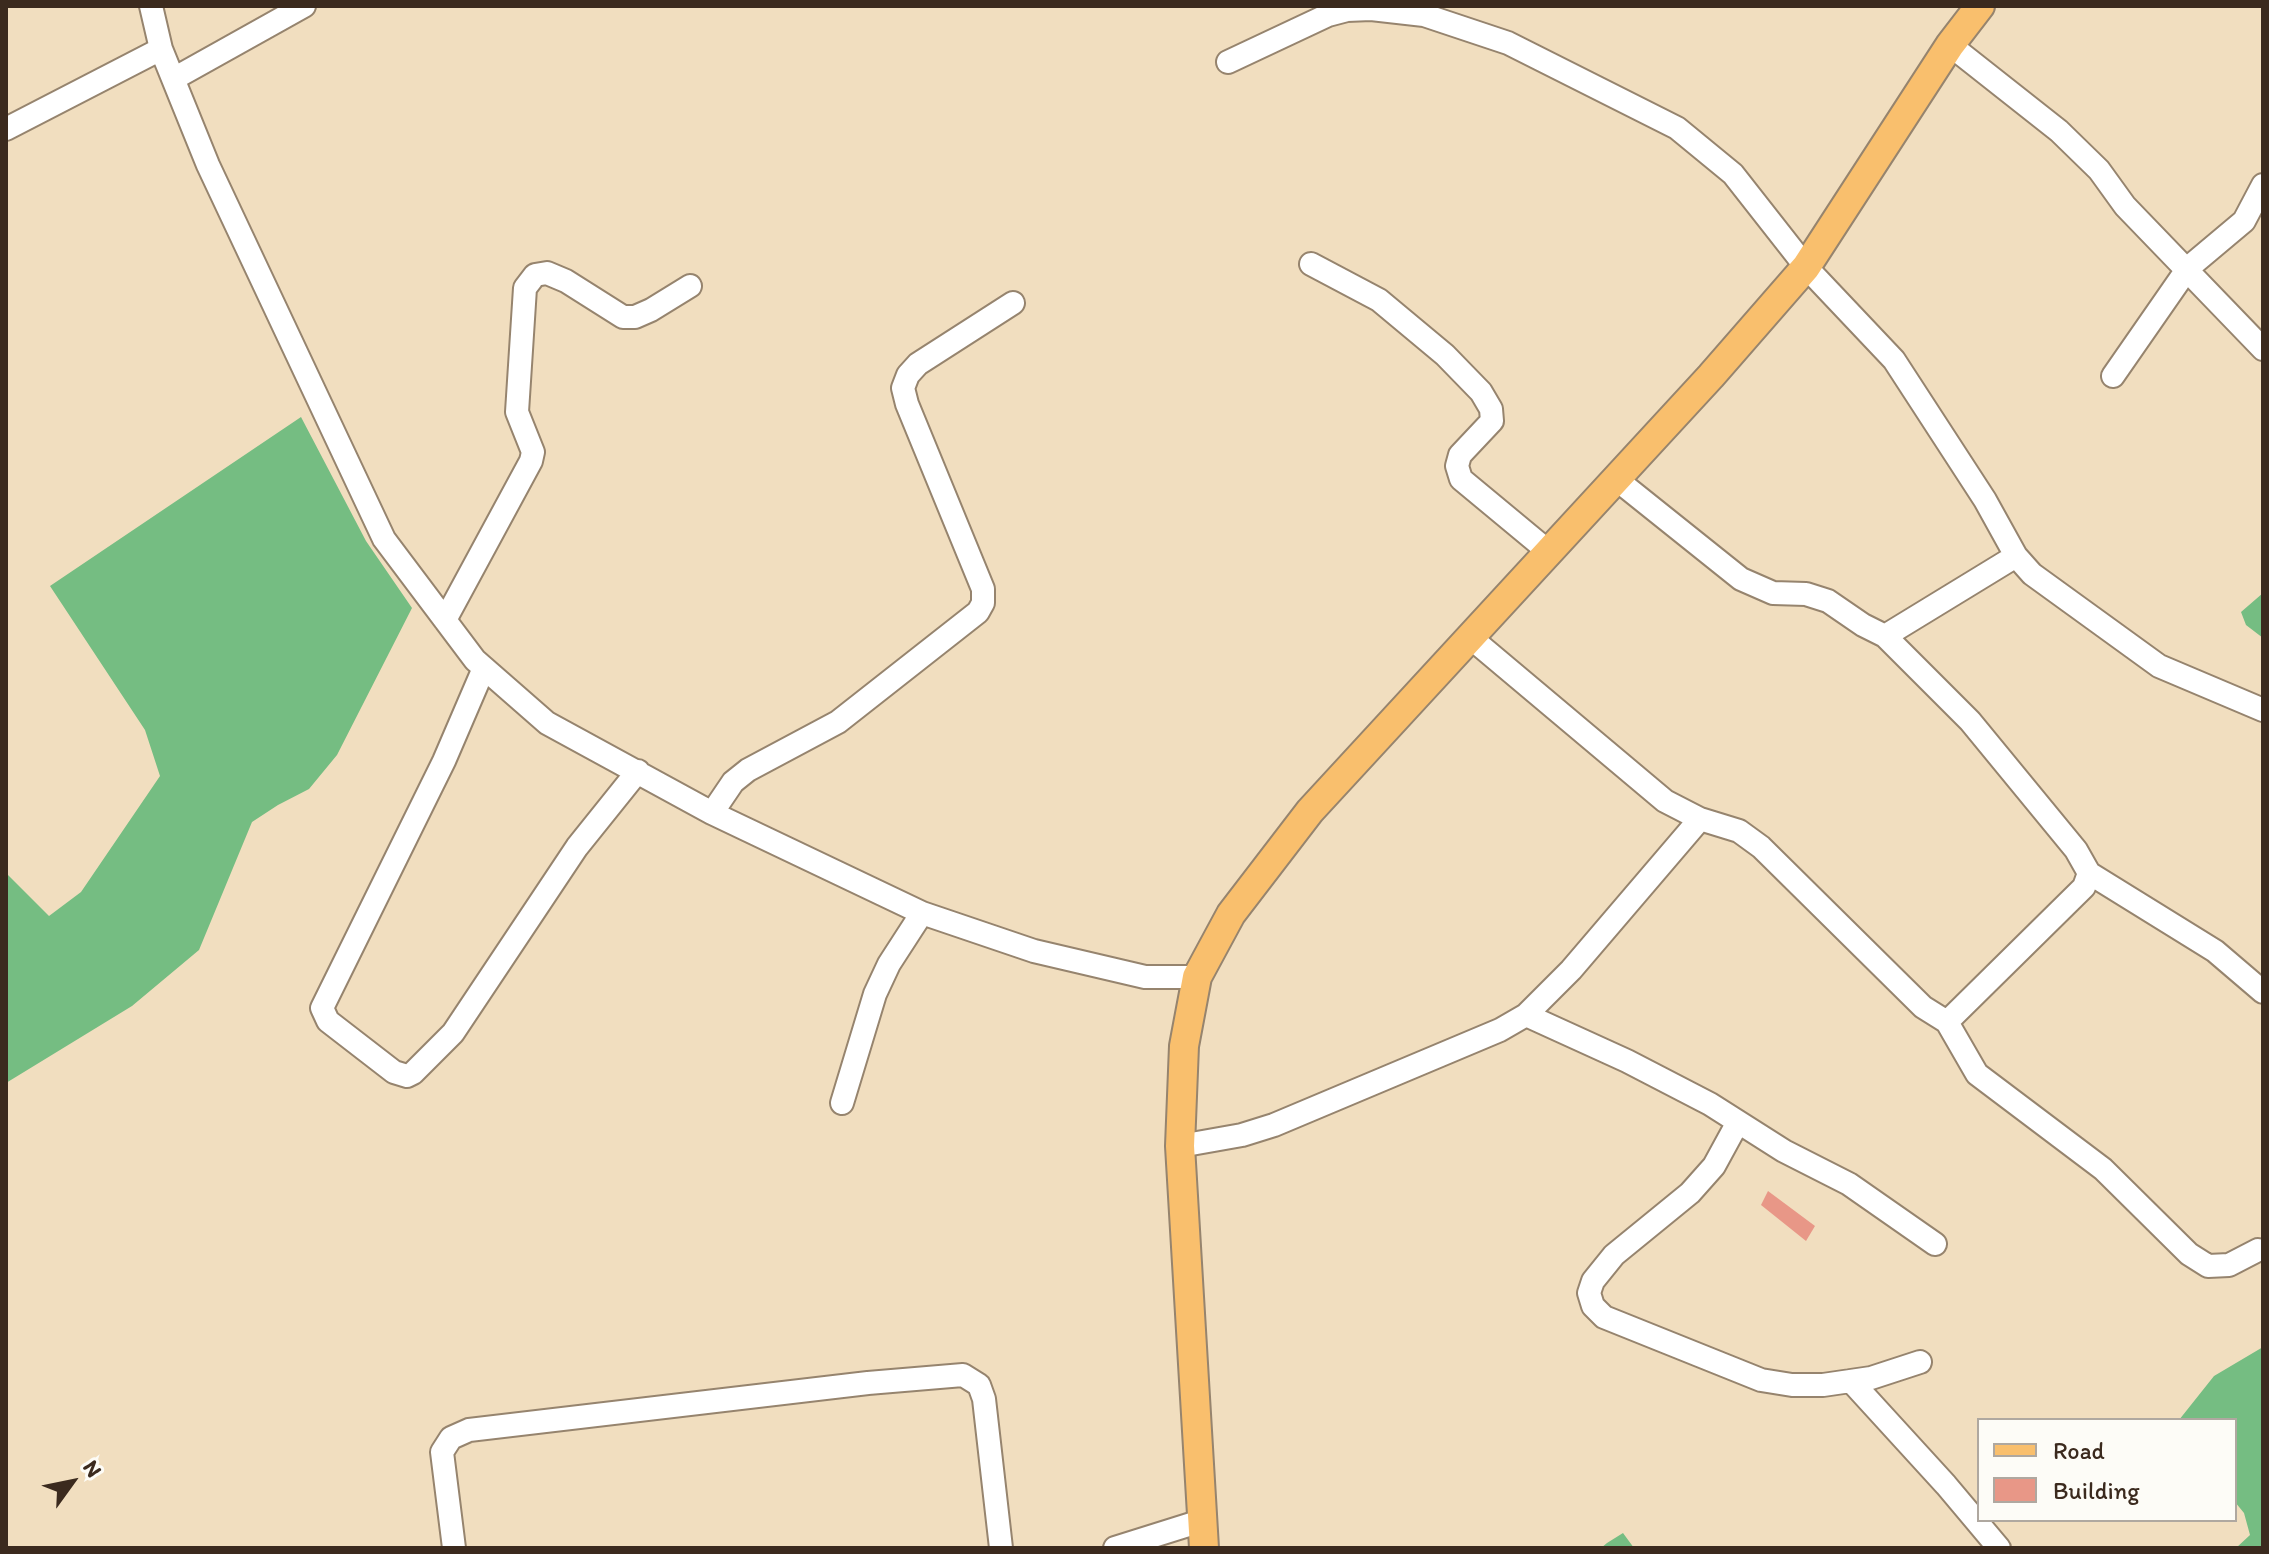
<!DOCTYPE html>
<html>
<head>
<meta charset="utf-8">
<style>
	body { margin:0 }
	#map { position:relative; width:2269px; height:1554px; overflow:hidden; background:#f1debf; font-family:Itim,sans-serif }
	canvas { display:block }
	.frame { position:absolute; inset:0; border:8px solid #3b2a1e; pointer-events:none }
	.legend { position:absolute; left:1977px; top:1418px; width:260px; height:104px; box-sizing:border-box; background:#fdfcf7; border:2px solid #afa8a0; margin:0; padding:10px 14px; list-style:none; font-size:24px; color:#3b2a1e }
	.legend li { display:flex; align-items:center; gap:16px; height:40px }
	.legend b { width:40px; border:2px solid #afa8a0 }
	.north { position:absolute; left:32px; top:1442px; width:80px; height:80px; -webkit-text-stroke:6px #fdfcf7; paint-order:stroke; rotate:57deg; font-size:22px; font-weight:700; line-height:32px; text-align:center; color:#3b2a1e }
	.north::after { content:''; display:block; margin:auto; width:28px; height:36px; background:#3b2a1e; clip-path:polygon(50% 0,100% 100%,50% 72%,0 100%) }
</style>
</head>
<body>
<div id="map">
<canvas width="2269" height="1554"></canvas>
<div class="frame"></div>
<ul class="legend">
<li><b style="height:10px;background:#f9bf6d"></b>Road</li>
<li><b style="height:22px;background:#e89787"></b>Building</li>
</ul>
<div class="north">N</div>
</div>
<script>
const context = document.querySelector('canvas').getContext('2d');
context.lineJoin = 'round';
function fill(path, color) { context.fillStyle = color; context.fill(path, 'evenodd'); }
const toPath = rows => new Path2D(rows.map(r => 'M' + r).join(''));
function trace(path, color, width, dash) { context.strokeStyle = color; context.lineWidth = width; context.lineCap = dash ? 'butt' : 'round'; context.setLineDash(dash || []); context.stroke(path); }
fill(toPath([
	[301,417,366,541,412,608,337,755,309,789,278,805,252,822,199,950,132,1006,6,1083,6,873,49,916,81,892,160,776,145,730,50,586],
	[2263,593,2263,638,2246,625,2241,612],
	[2263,1347,2263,1548,2236,1548,2250,1535,2244,1513,2235,1502,2235,1420,2179,1420,2214,1376],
	[1623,1533,1634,1548,1601,1548,1607,1543]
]), '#75bd82');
fill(toPath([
	[1768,1191,1815,1226,1806,1241,1761,1205]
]), '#e89787');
const minor = toPath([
	[151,6,161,49,208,165,384,539,475,660,547,723,712,813,922,913,1034,951,1145,977,1197,977],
	[1950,45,2059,131,2099,170,2125,206,2263,349],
	[1228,62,1328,15,1347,10,1371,9,1424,15,1508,43,1677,128,1733,174,1806,267,1894,360,1985,500,2016,556,2032,574,2159,666,2263,710],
	[175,78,304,6],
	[6,129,161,49],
	[1311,264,1379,300,1445,355,1481,392,1491,409,1492,421,1460,455,1457,466,1461,479,1549,552],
	[2113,376,2188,268,2244,221,2263,185],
	[1616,479,1741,579,1773,593,1806,594,1828,601,1863,625,1885,636,2016,556],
	[445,620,531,461,533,452,517,412,525,288,535,275,547,273,566,281,623,317,635,317,651,310,690,286],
	[1885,636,1970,721,2076,850,2089,873,2084,887,1947,1022],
	[1471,638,1665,801,1700,819,1739,831,1761,847,1923,1007,1947,1022,1977,1074,2103,1169,2189,1254,2208,1266,2229,1265,2258,1250],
	[484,668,444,761,322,1008,328,1021,394,1072,407,1076,413,1073,453,1033,577,847,638,771],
	[712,813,733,782,748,770,838,722,978,612,983,603,983,589,907,404,903,388,908,375,918,364,1013,303],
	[2089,873,2215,951,2263,992],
	[1526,1015,1627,1061,1710,1104,1784,1151,1849,1184,1935,1244],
	[842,1103,875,994,889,964,922,913],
	[1738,1122,1714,1166,1690,1193,1614,1255,1593,1281,1589,1293,1593,1306,1604,1317,1761,1380,1792,1385,1823,1385,1871,1378,1920,1362],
	[1180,1146,1242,1135,1274,1125,1500,1030,1526,1015,1571,970,1700,819],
	[1851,1381,1946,1485,1999,1548],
	[454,1548,442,1452,451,1438,469,1430,868,1383,963,1375,979,1385,984,1399,1001,1548],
	[1115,1548,1201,1521]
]);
const major = toPath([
	[1204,1548,1180,1146,1184,1046,1197,977,1231,914,1310,811,1711,376,1806,267,1950,45,1980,6]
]);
trace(minor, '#96846e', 26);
trace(major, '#96846e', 32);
trace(minor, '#fff', 22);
trace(major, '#f9bf6d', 28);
</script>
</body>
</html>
